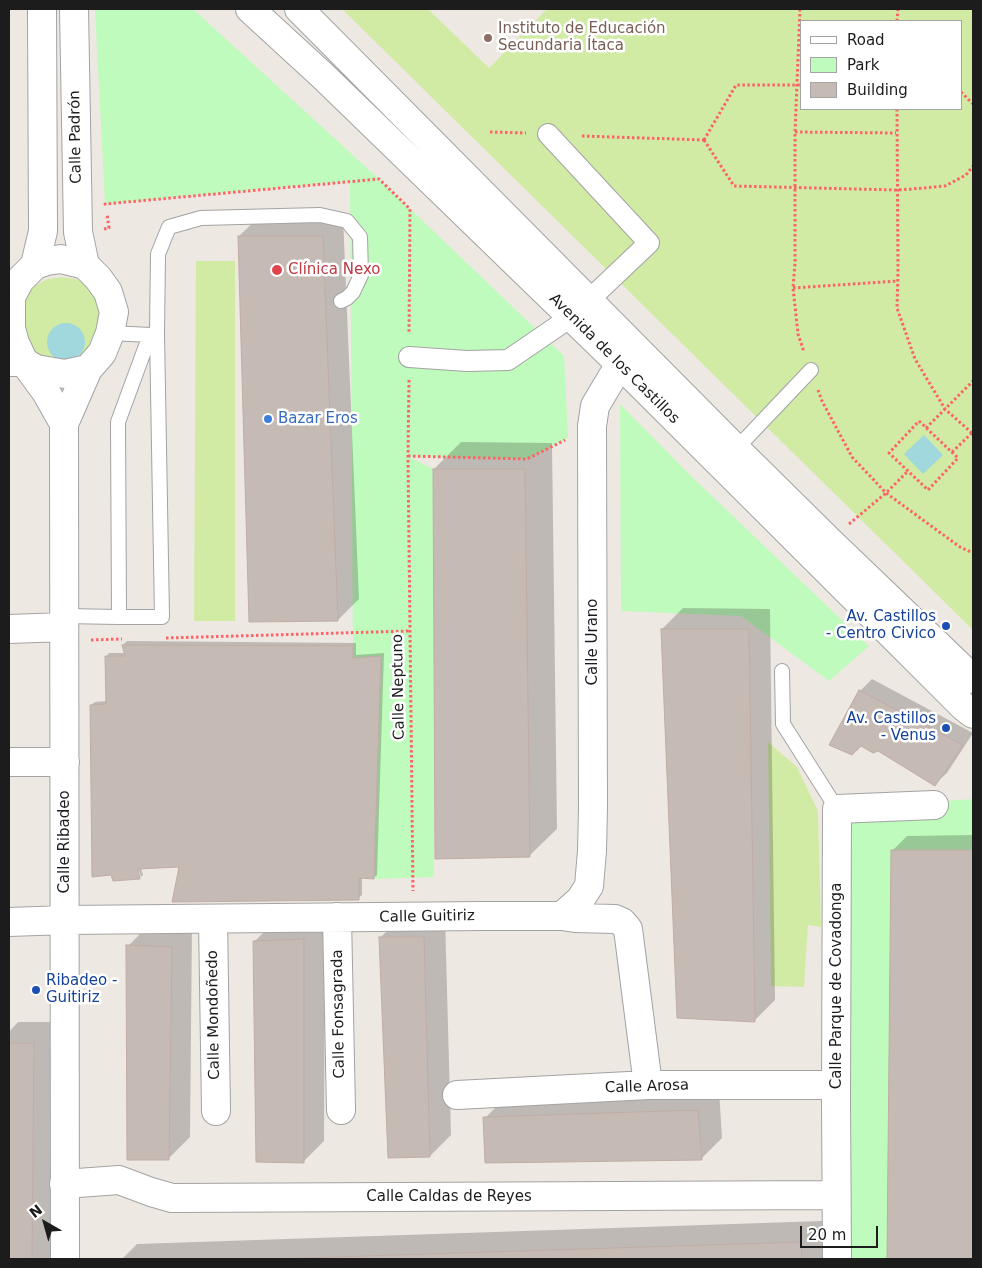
<!DOCTYPE html>
<html>
<head>
<meta charset="utf-8">
<style>
	body { margin:0 }
	#map { position:relative; width:982px; height:1268px; overflow:hidden; background:#eee8e2; font-family:"DejaVu Sans",sans-serif }
	canvas { display:block }
	.frame { position:absolute; inset:0; border:10px solid #1c1c1c; pointer-events:none }
	.legend { position:absolute; left:800px; top:20px; width:162px; height:90px; box-sizing:border-box; background:#fff; border:1px solid #a4a4a4; margin:0; padding:6px 9px; list-style:none; font-size:15px; color:#1c1c1c }
	.legend li { display:flex; align-items:center; gap:10px; height:25px }
	.legend b { width:25px; border:1px solid #a4a4a4 }
	.north { position:absolute; left:20px; top:1198px; width:50px; height:50px; -webkit-text-stroke:4px #fff; paint-order:stroke; rotate:322deg; font-size:14px; font-weight:700; line-height:20px; text-align:center; color:#1c1c1c }
	.north::after { content:''; display:block; margin:auto; width:18px; height:22px; background:#1c1c1c; clip-path:polygon(50% 0,100% 100%,50% 72%,0 100%) }
	.scale { position:absolute; left:800px; top:1226px; width:78px; height:22px; box-sizing:border-box; border:2px solid #1c1c1c; border-top:0; padding-left:6px; font-size:15px; line-height:18px; white-space:nowrap; color:#1c1c1c; -webkit-text-stroke:4px #fff; paint-order:stroke }
</style>
</head>
<body>
<div id="map">
<canvas width="982" height="1268"></canvas>
<div class="frame"></div>
<ul class="legend">
<li><b style="height:6px;background:#fff"></b>Road</li>
<li><b style="height:14px;background:#bffbbc"></b>Park</li>
<li><b style="height:14px;background:#c6bab5"></b>Building</li>
</ul>
<div class="north">N</div>
<div class="scale">20 m</div>
</div>
<script>
const context = document.querySelector('canvas').getContext('2d');
context.lineJoin = 'round';
function fill(path, color) { context.fillStyle = color; context.fill(path, 'evenodd'); }
const toPath = rows => new Path2D(rows.map(r => 'M' + r).join(''));
function trace(path, color, width, dash) { context.strokeStyle = color; context.lineWidth = width; context.lineCap = dash ? 'butt' : 'round'; context.setLineDash(dash || []); context.stroke(path); }
function drawText(font, color, halo, rows, align = 'center') {
  context.font = font + ' "DejaVu Sans",sans-serif'; context.lineWidth = 5; context.setLineDash([]); context.textBaseline = 'middle'; context.strokeStyle = halo; context.fillStyle = color; for (const [text, x, y, turn = 0] of rows) {
    context.save(); context.translate(x, y); context.rotate((+turn || 0) * Math.PI / 180); context.textAlign = isNaN(turn) ? turn : align; if (halo) context.strokeText(text, 0, 0); context.fillText(text, 0, 0); context.restore();
  }
}
fill(toPath([
	[342,9,428,9,489,68,547,9,973,9,973,630],
	[801,21,961,21,961,109,801,109],
	[196,261,235,261,235,621,194,621],
	[62,277,76,279,89,286,95,295,99,310,98,337,81,363,36,360,25,335,23,311,26,297,34,286,48,279],
	[768,742,797,767,818,811,821,927,808,925,804,987,771,986]
]), '#d1eba5');
fill(toPath([
	[95,9,193,9,379,179,564,356,568,438,527,459,409,457,433,469,434,877,374,879,381,657,353,658,350,181,105,204],
	[620,404,691,476,869,646,829,681,741,616,621,611],
	[973,799,973,1259,838,1259,837,809]
]), '#bffbbc');
fill(toPath([
	'47 342a19 19 0 1 1 38 0a19 19 0 1 1-38 0Z',
	[924,435,943,455,923,474,904,454]
]), '#a0d8de');
fill(toPath([
	[260,216,343,216,359,599,338,620,239,236],
	[461,442,552,443,557,829,530,855,434,469],
	[683,608,770,609,775,1000,754,1021,662,629],
	[127,641,356,643,356,655,384,653,377,875,373,878,362,877,362,895,358,898,181,865,141,868,143,875,140,878,114,879,91,705,95,702,107,701,106,657,109,653,125,653,123,645],
	[137,863,141,877,138,877],
	[872,679,973,733,947,773,935,784,878,749,861,745,860,691],
	[973,835,973,1259,889,1259,892,851,907,836],
	[401,917,445,917,451,1135,430,1156,380,938],
	[325,919,324,1141,303,1162,255,941,276,920],
	[149,925,192,927,190,1137,169,1158,128,946],
	[18,1022,54,1022,53,1259,9,1259,9,1032],
	[719,1090,722,1138,701,1159,485,1118,506,1097],
	[822,1221,823,1259,122,1259,137,1244]
]), '#0003');
const building = toPath([
	[238,236,323,236,338,621,249,622,238,236],
	[433,469,525,469,530,857,435,859,433,469],
	[661,629,749,629,755,1022,677,1018,661,629],
	[122,645,353,646,353,658,381,656,374,879,359,878,359,900,172,902,179,867,138,869,140,879,113,881,111,875,92,877,90,705,106,704,105,656,125,656,122,645],
	[859,690,963,745,935,786,878,751,873,753,861,746,852,755,829,745,859,690],
	[891,850,973,850,973,1259,887,1259,891,850],
	[379,937,424,937,430,1157,388,1158,379,937],
	[304,939,304,1163,256,1162,253,941,304,939],
	[126,945,172,947,169,1160,127,1160,126,945],
	[9,1043,34,1043,32,1259,9,1259,9,1043],
	[698,1110,702,1160,485,1163,483,1117,698,1110],
	[801,1242,802,1259,271,1259,801,1242]
]);
fill(building, '#c6bab5');
trace(building, '#c0aca4', 1);
const service = toPath([
	[110,333,150,335],
	[157,333,158,254,169,227,201,218,320,215,347,221,360,237,361,275,353,292,347,298,341,301],
	[736,449,811,370],
	[64,616,119,617,162,617,157,333,150,335,118,422,119,617],
	[782,671,783,724,837,809]
]);
const pedestrian = toPath([
	[409,357,467,361,508,360,571,317,649,243,548,134]
]);
const minor = toPath([
	[74,9,78,232,85,265],
	[35,265,43,231,42,9],
	[9,362,24,362,36,369,65,374,88,369,102,353,110,333,114,312,108,292,98,278,85,265,61,259,47,261,35,265,20,280,11,297,11,328,15,343,24,362,46,392,64,424],
	[9,629,64,627],
	[9,762,65,762],
	[562,916,580,900,589,886,592,851,593,808,592,426,595,406,620,364],
	[337,917,341,1110],
	[213,919,216,1111],
	[9,922,65,920,482,916,562,916,575,918,615,919,622,922,628,929,648,1085],
	[457,1095,648,1085,836,1085],
	[64,1184,119,1180,151,1192,172,1198,836,1195],
	[65,1259,64,424,88,369],
	[837,1259,836,1100,837,809,934,805]
]);
const tertiary = toPath([
	[250,9,323,76,620,364,908,651,964,707,973,714],
	[299,9,736,449,829,541,973,679]
]);
trace(service, '#a3a3a3', 16);
trace(pedestrian, '#a3a3a3', 22);
trace(minor, '#a3a3a3', 30);
trace(tertiary, '#a3a3a3', 30);
trace(toPath([
	[800,9,795,132,795,263,793,288,798,334,804,352],
	[897,21,898,9],
	[961,92,973,104],
	[897,109,898,271,897,308,915,359,945,409,973,434],
	[490,132,526,133],
	[795,132,896,133],
	[582,136,704,140],
	[704,140,734,186,897,190,925,188,945,186,966,175,973,166],
	[704,140,736,85,801,85],
	[106,205,105,204,379,179,410,209,409,334],
	[104,229,109,228,107,214],
	[793,288,898,281],
	[409,380,408,456,413,891],
	[818,390,822,401,852,457,886,493,960,547,973,553],
	[919,421,958,458,928,490,889,453,919,421],
	[926,428,973,381],
	[952,452,973,432],
	[408,456,527,459,565,440],
	[849,524,886,493,908,471],
	[166,638,410,631],
	[91,640,122,639]
]), '#fe6367', 3, [2.5, 2.5]);
trace(service, '#fff', 14);
trace(pedestrian, '#fff', 20);
trace(minor, '#fff', 28);
trace(tertiary, '#fff', 28);
for (const [x, y, r, color] of [
	[488,38,5,"#8d6e63"],
	[277,270,6,"#e0444e"],
	[268,419,5,"#3f7fe0"],
	[946,626,5,"#1a4fb4"],
	[946,728,5,"#1a4fb4"],
	[36,990,5,"#1a4fb4"]
]) { const dot = new Path2D(); dot.arc(x, y, r, 0, 2 * Math.PI); context.fillStyle = color; context.fill(dot); trace(dot, '#fff', 2); }
drawText('15px', '#785e54', '#fff', [
	["Instituto de Educación",498,29],
	["Secundaria Ítaca",498,46]
], 'left');
drawText('15px', '#1c1c1c', '#fff', [
	["Calle Padrón",76,137,-91],
	["Avenida de los Castillos",614,359,45],
	["Calle Urano",593,642,-90],
	["Calle Neptuno",399,687,-91],
	["Calle Ribadeo",65,842,-90],
	["Calle Guitiriz",427,917,-1],
	["Calle Parque de Covadonga",837,986,-90],
	["Calle Fonsagrada",339,1014,-91],
	["Calle Mondoñedo",214,1015,-91],
	["Calle Arosa",647,1087,-2],
	["Calle Caldas de Reyes",449,1197]
]);
drawText('15px', '#be3a42', '#fff', [
	["Clínica Nexo",288,270]
], 'left');
drawText('15px', '#366cbe', '#fff', [
	["Bazar Eros",278,419]
], 'left');
drawText('15px', '#164399', '#fff', [
	["Av. Castillos",936,617],
	["- Centro Civico",936,634],
	["Av. Castillos",936,719],
	["- Venus",936,736],
	["Ribadeo -",46,981,"left"],
	["Guitiriz",46,998,"left"]
], 'right');
</script>
</body>
</html>
